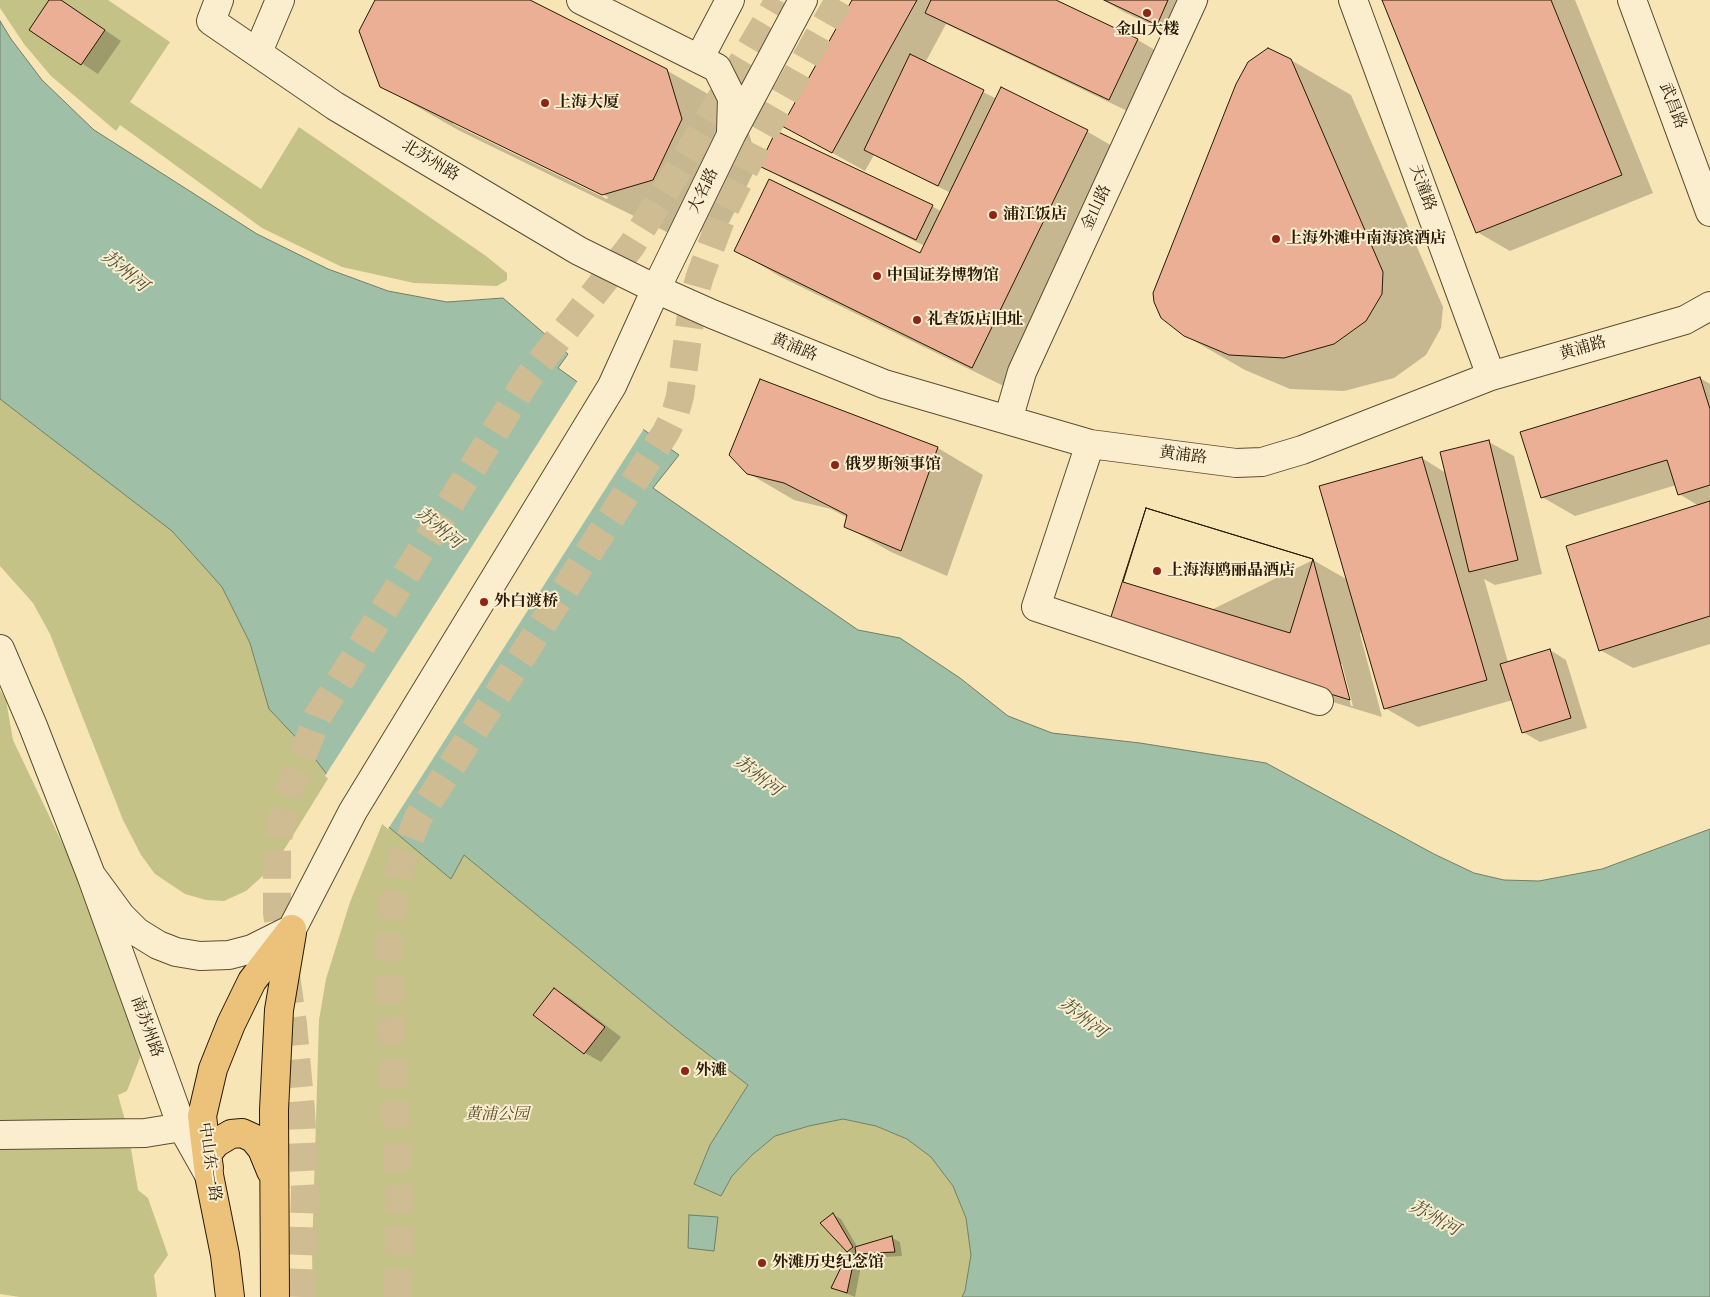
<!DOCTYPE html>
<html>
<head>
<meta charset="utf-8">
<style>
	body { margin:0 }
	canvas { display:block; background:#f8e5b5 }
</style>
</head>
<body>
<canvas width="1710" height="1297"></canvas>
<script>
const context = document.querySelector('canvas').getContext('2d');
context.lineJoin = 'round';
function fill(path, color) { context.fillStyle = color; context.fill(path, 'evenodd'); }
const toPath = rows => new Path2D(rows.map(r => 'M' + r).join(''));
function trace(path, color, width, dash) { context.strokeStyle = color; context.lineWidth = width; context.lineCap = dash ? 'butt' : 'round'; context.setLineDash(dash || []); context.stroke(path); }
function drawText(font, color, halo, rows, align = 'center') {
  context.font = font + ' Cardo,"Noto Serif SC",serif'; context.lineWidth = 4; context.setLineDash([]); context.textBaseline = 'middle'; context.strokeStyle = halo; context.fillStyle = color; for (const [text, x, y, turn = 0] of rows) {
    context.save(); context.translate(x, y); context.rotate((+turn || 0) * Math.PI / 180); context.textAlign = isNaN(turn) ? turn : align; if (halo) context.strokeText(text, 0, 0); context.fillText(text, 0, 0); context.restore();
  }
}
fill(toPath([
	[0,0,108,0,170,42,130,102,261,189,299,127,486,256,507,273,507,280,497,286,414,283,342,267,262,228,120,125,116,131,51,76,24,44,0,8],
	[0,399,172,531,222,587,250,643,269,709,309,751,329,777,274,866,246,891,224,901,206,900,185,894,155,874,141,855,123,820,50,634,33,603,0,566],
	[0,690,6,700,13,740,74,868,141,1055,127,1091,118,1095,128,1131,138,1190,148,1198,168,1255,154,1275,157,1297,20,1297,0,1294],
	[383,822,451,879,464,855,683,1035,748,1085,710,1145,694,1184,721,1196,732,1176,752,1155,775,1136,809,1126,843,1119,876,1126,907,1139,931,1157,953,1186,966,1218,971,1255,965,1291,962,1297,313,1297,312,1254,319,1020,326,979,350,902]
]), '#c5c288');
const water = toPath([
	[0,21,11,39,42,80,94,130,257,234,328,269,388,291,447,302,503,298,568,354,558,368,679,455,653,488,858,630,900,638,960,678,1008,716,1052,733,1140,743,1266,763,1434,854,1474,873,1504,880,1539,881,1602,869,1710,829,1710,1297,962,1297,965,1291,971,1255,966,1218,953,1186,931,1157,907,1139,876,1126,843,1119,809,1126,775,1136,752,1155,732,1176,721,1196,694,1184,710,1145,748,1085,683,1035,464,855,451,879,329,777,309,751,269,709,250,643,222,587,172,531,0,399,0,21],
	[689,1215,718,1217,714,1251,688,1248,689,1215]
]);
fill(water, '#9fc0a7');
trace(water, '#707e66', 1);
fill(toPath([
	[579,379,645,427,388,829,325,776]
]), '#f8e5b5');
fill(toPath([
	[50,0,61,0,121,41,98,74,30,29],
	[377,0,526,0,666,70,743,114,758,163,729,223,679,238,458,130,381,86],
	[453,121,608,197,607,199,453,124],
	[853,0,1054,0,1138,40,1170,59,1142,118,946,24,925,63,997,99,1002,89,1088,132,1133,158,1018,393,781,277,735,250,920,255,925,246,786,180,761,165,932,206,942,212,951,193,874,155,865,171,816,144],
	[1103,0,1209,0,1190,43,1124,12],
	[1383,0,1575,0,1653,193,1510,251,1477,232],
	[1291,60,1351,95,1443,307,1441,328,1426,355,1394,378,1344,391,1290,389,1245,370,1184,335],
	[1700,378,1710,384,1710,644,1633,668,1600,650,1699,506,1679,494,1676,485,1575,516,1542,497],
	[761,381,938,448,983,475,947,576,891,552,845,526,848,518,831,509,794,500,748,473],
	[1489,442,1514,456,1542,574,1495,585,1484,579,1508,662,1550,650,1566,660,1587,728,1540,742,1523,732,1513,700,1418,727,1385,708,1362,628,1360,634,1382,717,1142,644,1313,560,1348,580,1422,458,1446,473],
	[1340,664,1342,664,1353,706,1351,706],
	[554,989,571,999,621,1037,601,1062,585,1053],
	[834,1215,841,1219,858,1248,892,1238,900,1242,902,1256,865,1258,848,1251],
	[855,1256,862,1261,855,1297,833,1288]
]), '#0003');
const building = toPath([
	[49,0,61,0,105,30,81,65,29,30,49,0],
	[375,0,530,0,667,69,682,119,653,180,602,195,380,87,359,31,375,0],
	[852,0,917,0,832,153,782,126,852,0],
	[931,0,1056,0,1138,39,1109,100,925,13,931,0],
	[1104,0,1168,0,1157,25,1104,0],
	[1382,0,1551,0,1622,175,1476,233,1382,0],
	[1268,48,1291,59,1383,272,1382,294,1366,321,1334,344,1284,358,1229,355,1184,336,1161,318,1154,302,1153,293,1236,84,1248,62,1268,48],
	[910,54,984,90,938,186,864,150,910,54],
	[1001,87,1088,130,972,368,734,251,769,179,920,253,1001,87],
	[776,131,933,205,916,240,759,166,776,131],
	[1700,377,1710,409,1710,485,1678,495,1667,460,1541,498,1520,432,1700,377],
	[760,379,938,447,901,551,844,527,847,515,784,483,747,474,729,455,760,379],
	[1489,440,1518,560,1469,572,1440,452,1489,440],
	[1422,457,1487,680,1384,709,1319,486,1422,457],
	[1710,501,1710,616,1599,651,1566,546,1710,501],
	[1146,508,1313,559,1350,700,1108,626,1146,508],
	[1146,508,1313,559,1290,633,1123,582,1146,508],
	[1550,649,1571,718,1522,733,1500,664,1550,649],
	[554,988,605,1027,584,1054,533,1015,554,988],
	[833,1213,853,1247,847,1252,820,1223,833,1213],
	[892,1236,895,1252,856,1254,855,1247,892,1236],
	[848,1253,855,1255,847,1293,831,1288,848,1253]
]);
fill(building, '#eaaf95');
trace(building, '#291a05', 1);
trace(toPath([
	[302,1297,305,1190,301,1111,293,1024,277,913,277,844,287,796,318,716,530,375,632,245,700,134,779,0],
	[398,1297,400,1201,388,962,389,931,394,900,398,876,404,854,418,818,666,432,675,414,680,396,693,300,700,276,725,209,757,145,839,0]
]), '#cfbc92', 28, [28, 14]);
const minor = toPath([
	[219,0,211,21,335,106,579,251,656,289,712,314,884,384,1090,444,1236,463,1262,462,1302,450,1491,376,1685,320,1710,306],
	[581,0,717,68,732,98,731,132],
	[1353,0,1491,376],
	[1632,0,1710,212],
	[258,52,280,0],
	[699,59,730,0],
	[1008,420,1022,372,1193,0],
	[1090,444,1036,607,1319,701],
	[0,649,33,726,91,875,182,1127,209,1175],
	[91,875,121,916,137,932,158,945,176,952,200,956,229,955,252,949,292,929,353,811,612,386,656,289,731,135,803,0],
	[0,1135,145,1133,182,1127]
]);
const major = toPath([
	[209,1168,207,1154,216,1143,231,1134,242,1133,253,1138,262,1149,271,1171],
	[230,1297,225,1255,209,1175,202,1116,213,1069,231,1024,252,981,292,929],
	[275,1297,274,1110,279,1010,292,933]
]);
trace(minor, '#5d4d31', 30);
trace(major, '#291a05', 30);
trace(minor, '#faeecf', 28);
trace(major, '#ecc27a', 28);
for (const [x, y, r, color] of [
	[1147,13,5,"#8f2418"],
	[545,103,5,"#8f2418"],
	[993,215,5,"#8f2418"],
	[1276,239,5,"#8f2418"],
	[877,276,5,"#8f2418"],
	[917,320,5,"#8f2418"],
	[835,465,5,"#8f2418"],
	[1157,571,5,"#8f2418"],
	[484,602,5,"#8f2418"],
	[685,1071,5,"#8f2418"],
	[762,1263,5,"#8f2418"]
]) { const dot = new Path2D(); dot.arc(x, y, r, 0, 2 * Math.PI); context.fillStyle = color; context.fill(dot); trace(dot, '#faeecf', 2); }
drawText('bold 16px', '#291a05', '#faeecf', [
	["金山大楼",1147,30,"center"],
	["上海大厦",555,103],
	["浦江饭店",1003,215],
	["上海外滩中南海滨酒店",1286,239],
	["中国证券博物馆",887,276],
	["礼查饭店旧址",927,320],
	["俄罗斯领事馆",845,465],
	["上海海鸥丽晶酒店",1167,571],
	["外白渡桥",494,602],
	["外滩",695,1071],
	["外滩历史纪念馆",772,1263]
], 'left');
drawText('16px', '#291a05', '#faeecf', [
	["武昌路",1672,106,69],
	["北苏州路",430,161,31],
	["天潼路",1422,188,70],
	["大名路",704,191,-64],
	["金山路",1097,208,-65],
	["黄浦路",794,348,22],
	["黄浦路",1583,349,-16],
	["黄浦路",1183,456,7],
	["南苏州路",146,1027,70],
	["中山东一路",209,1162,82]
]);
drawText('italic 16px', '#584c2c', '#faeecf', [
	["黄浦公园",497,1115]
]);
drawText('italic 18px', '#52543e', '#faeecf', [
	["苏州河",124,272,39],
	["苏州河",438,529,39],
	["苏州河",757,777,37],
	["苏州河",1082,1019,37],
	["苏州河",1434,1219,29]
]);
</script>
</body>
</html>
